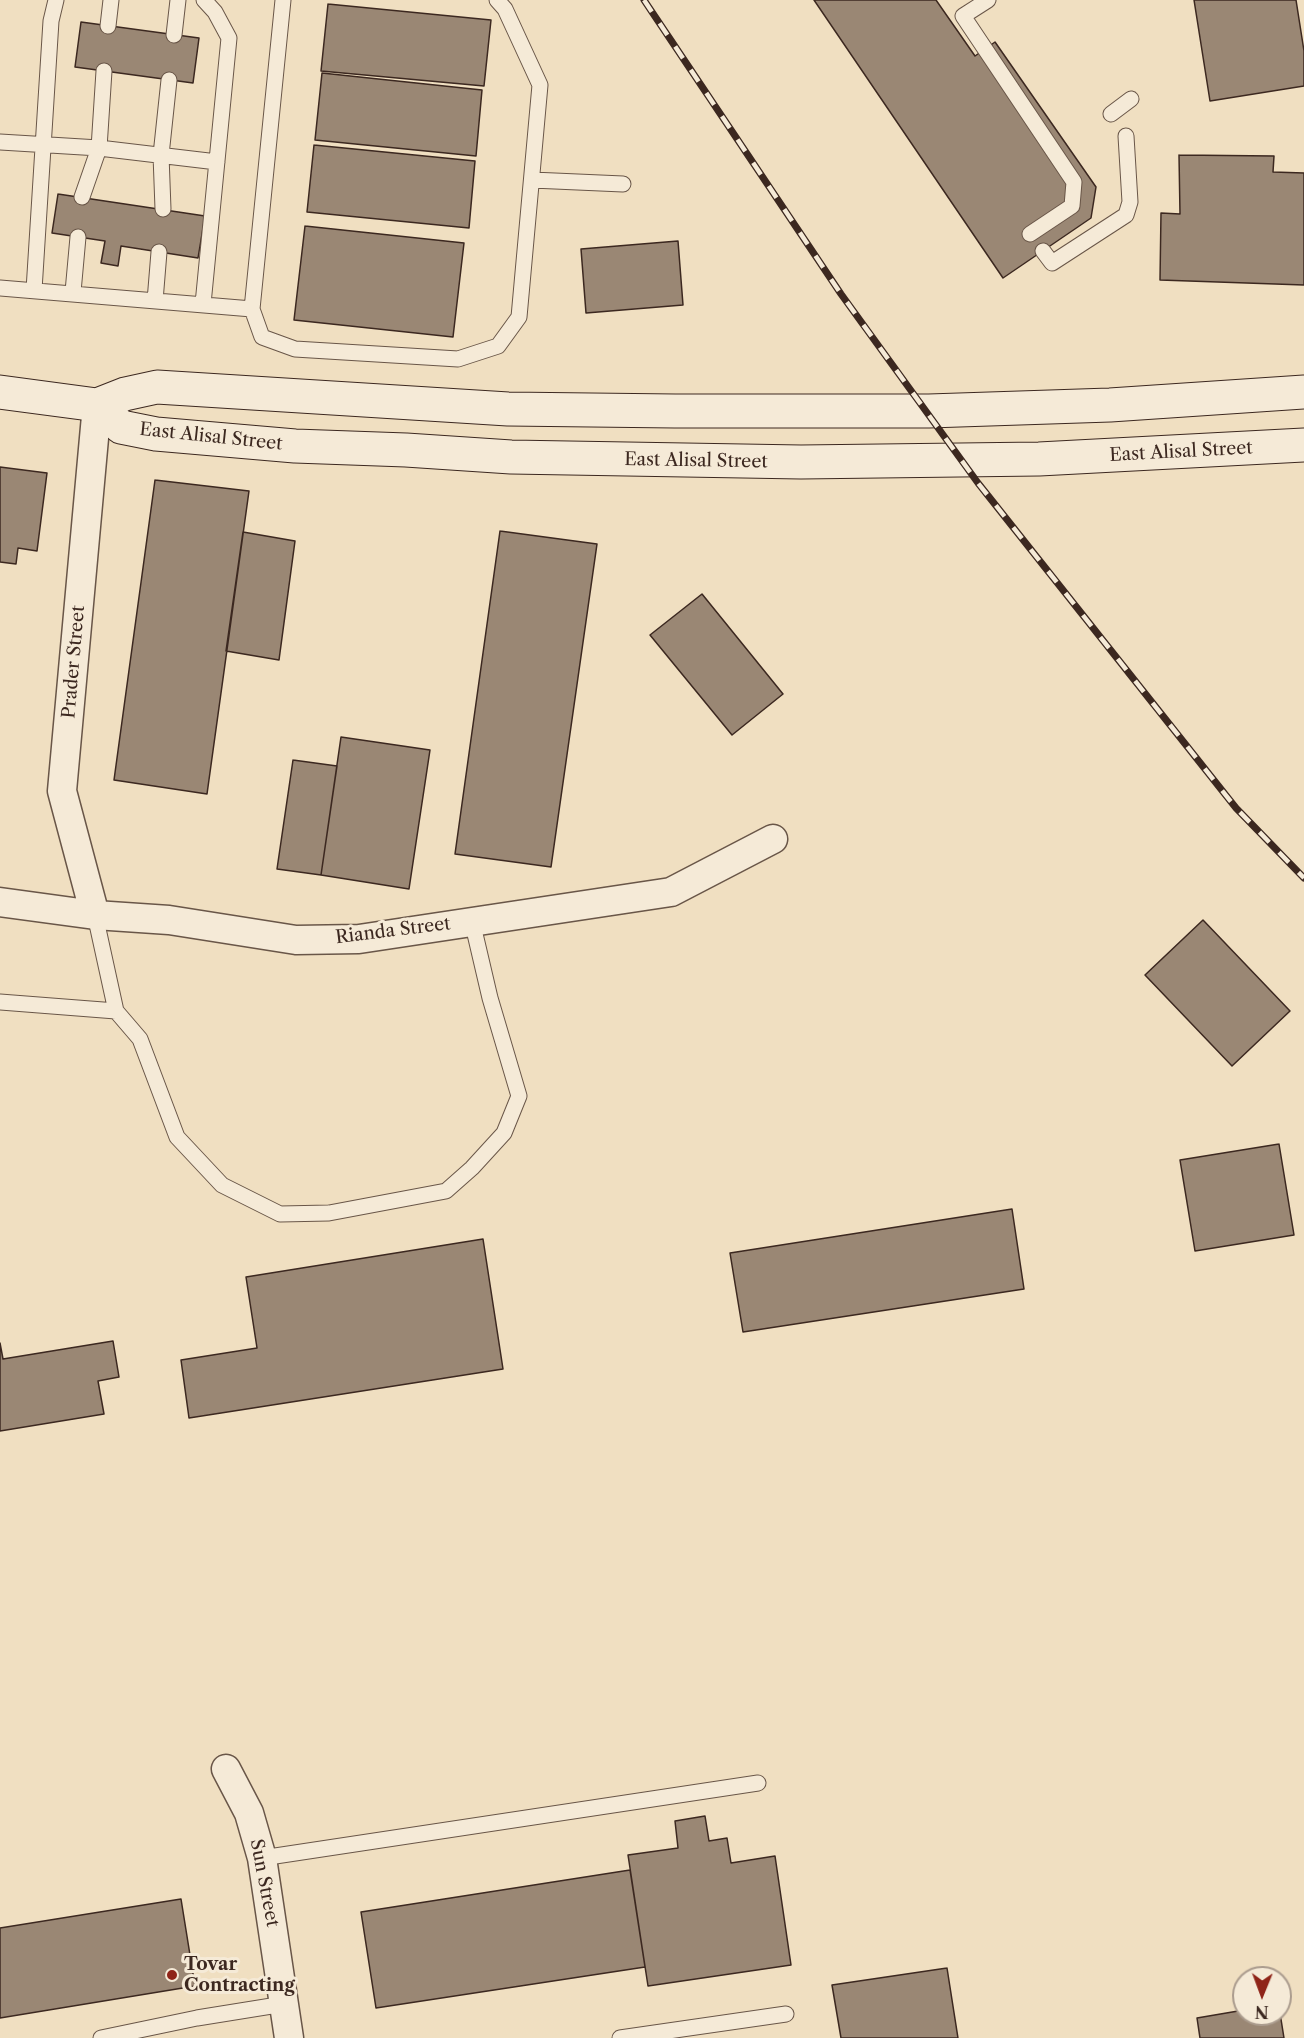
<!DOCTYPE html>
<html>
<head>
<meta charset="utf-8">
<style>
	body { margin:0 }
	#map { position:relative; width:1304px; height:2038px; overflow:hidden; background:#f0dfc1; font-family:"Libre Caslon Text",serif }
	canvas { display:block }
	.north { position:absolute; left:1232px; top:1966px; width:60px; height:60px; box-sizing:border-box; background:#f5ead7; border:2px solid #ab9c8e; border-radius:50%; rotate:181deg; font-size:16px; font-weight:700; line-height:24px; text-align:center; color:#3c2820 }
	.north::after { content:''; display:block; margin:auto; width:21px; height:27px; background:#8f2418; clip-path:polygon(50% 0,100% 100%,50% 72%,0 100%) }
</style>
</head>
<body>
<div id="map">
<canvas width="1304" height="2038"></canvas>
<div class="north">N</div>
</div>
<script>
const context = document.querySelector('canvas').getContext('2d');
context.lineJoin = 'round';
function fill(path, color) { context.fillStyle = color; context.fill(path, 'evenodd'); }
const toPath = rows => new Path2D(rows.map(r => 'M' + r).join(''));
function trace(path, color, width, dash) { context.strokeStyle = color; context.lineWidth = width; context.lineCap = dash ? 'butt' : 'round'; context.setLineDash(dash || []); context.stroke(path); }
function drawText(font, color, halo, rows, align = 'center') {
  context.font = font + ' "Libre Caslon Text",serif'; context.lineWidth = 6; context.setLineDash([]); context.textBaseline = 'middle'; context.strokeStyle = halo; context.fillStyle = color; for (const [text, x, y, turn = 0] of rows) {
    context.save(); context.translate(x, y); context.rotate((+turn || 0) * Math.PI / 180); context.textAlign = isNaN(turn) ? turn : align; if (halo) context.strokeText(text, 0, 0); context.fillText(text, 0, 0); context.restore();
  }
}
const building = toPath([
	[814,0,936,0,975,56,995,42,1096,187,1091,218,1003,278,814,0],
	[1194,0,1296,0,1304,51,1304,86,1210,101,1194,0],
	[328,4,491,20,484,86,321,71,328,4],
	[81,22,199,38,193,83,75,67,81,22],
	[322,73,482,90,476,156,315,140,322,73],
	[314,145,475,161,469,228,307,212,314,145],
	[1179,155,1274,156,1273,172,1304,173,1304,285,1160,280,1161,213,1180,214,1179,155],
	[58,194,205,216,198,258,121,246,118,266,101,263,105,241,52,233,58,194],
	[305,226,464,243,453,337,294,320,305,226],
	[678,241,683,305,586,313,581,249,678,241],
	[0,467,47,473,37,551,18,548,16,564,0,562,0,467],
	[155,480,249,491,207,794,114,780,155,480],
	[500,531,597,544,551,867,455,854,500,531],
	[243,532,295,541,279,660,226,651,243,532],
	[702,594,783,694,732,735,650,635,702,594],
	[341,737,430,750,409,889,321,875,341,737],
	[293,760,337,766,321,875,277,869,293,760],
	[1203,920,1290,1011,1232,1066,1145,975,1203,920],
	[1279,1144,1294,1235,1195,1251,1180,1160,1279,1144],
	[1012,1209,1024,1289,743,1332,730,1253,1012,1209],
	[483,1239,503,1369,189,1418,181,1360,257,1348,246,1277,483,1239],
	[113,1341,119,1377,98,1381,104,1414,0,1431,0,1343,3,1359,113,1341],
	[705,1816,709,1841,727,1838,731,1863,775,1856,791,1965,648,1986,628,1855,678,1848,675,1821,705,1816],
	[630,1870,645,1967,376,2008,361,1912,630,1870],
	[181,1899,195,1986,0,2018,0,1928,181,1899],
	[947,1968,958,2038,841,2038,832,1985,947,1968],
	[1244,2010,1244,2014,1280,2013,1284,2038,1200,2038,1197,2018,1244,2010]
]);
fill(building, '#9a8774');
trace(building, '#3c2820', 1.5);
const service = toPath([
	[283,0,252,309,262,337,295,349,458,359,498,346,519,317,540,85,505,9,497,0],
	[988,0,963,16,1074,182,1072,206,1030,234],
	[108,26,111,0],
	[174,35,178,0],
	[1111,114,1131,99],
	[0,142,99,148,217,162],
	[532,180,623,184],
	[82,197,99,148,104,71],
	[163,209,161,155,169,80],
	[1043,251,1052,263,1126,215,1130,202,1126,136],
	[0,288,252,309],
	[34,290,51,21,56,0],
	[73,292,78,237],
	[155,301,159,252],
	[203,304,229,38,215,12,204,0],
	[95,915,116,1011,140,1039,177,1137,222,1185,280,1214,329,1213,446,1191,472,1168,504,1133,519,1096,490,998,472,921],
	[0,1002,116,1011],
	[262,1858,758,1783],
	[101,2038,197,2018,284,2004],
	[620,2038,786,2014]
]);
const minor = toPath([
	[0,902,95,915,169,920,296,940,359,939,671,892,773,839],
	[95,915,62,791,97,405],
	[226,1769,249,1813,262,1858,289,2038]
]);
const secondary = toPath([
	[0,392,97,405,125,394,157,387,508,409,675,411,929,411,1110,405,1304,392],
	[97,405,121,427,156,434,295,446,406,450,511,457,801,462,1039,459,1304,445]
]);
trace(service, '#695648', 17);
trace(minor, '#695648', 31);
trace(secondary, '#3c2820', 35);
trace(service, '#f5ead7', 15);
trace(minor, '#f5ead7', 28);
trace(secondary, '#f5ead7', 33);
const rail = toPath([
	[644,0,841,294,978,483,1236,808,1304,878]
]);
trace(rail, '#3c2820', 7);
trace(rail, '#f5ead7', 4.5, [14]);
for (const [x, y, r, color] of [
	[172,1975,6,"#8f2418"]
]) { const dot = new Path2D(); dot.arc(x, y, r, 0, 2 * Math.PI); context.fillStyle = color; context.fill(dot); trace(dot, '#f5ead7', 2); }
drawText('18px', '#3c2820', '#f5ead7', [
	["East Alisal Street",211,437,6],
	["East Alisal Street",1181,452,-3],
	["East Alisal Street",696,461,1],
	["Prader Street",74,662,-85],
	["Rianda Street",393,931,-7],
	["Sun Street",264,1883,79]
]);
drawText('bold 18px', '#3c2820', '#f5ead7', [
	["Tovar",184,1965],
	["Contracting",184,1986]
], 'left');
</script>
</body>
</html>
